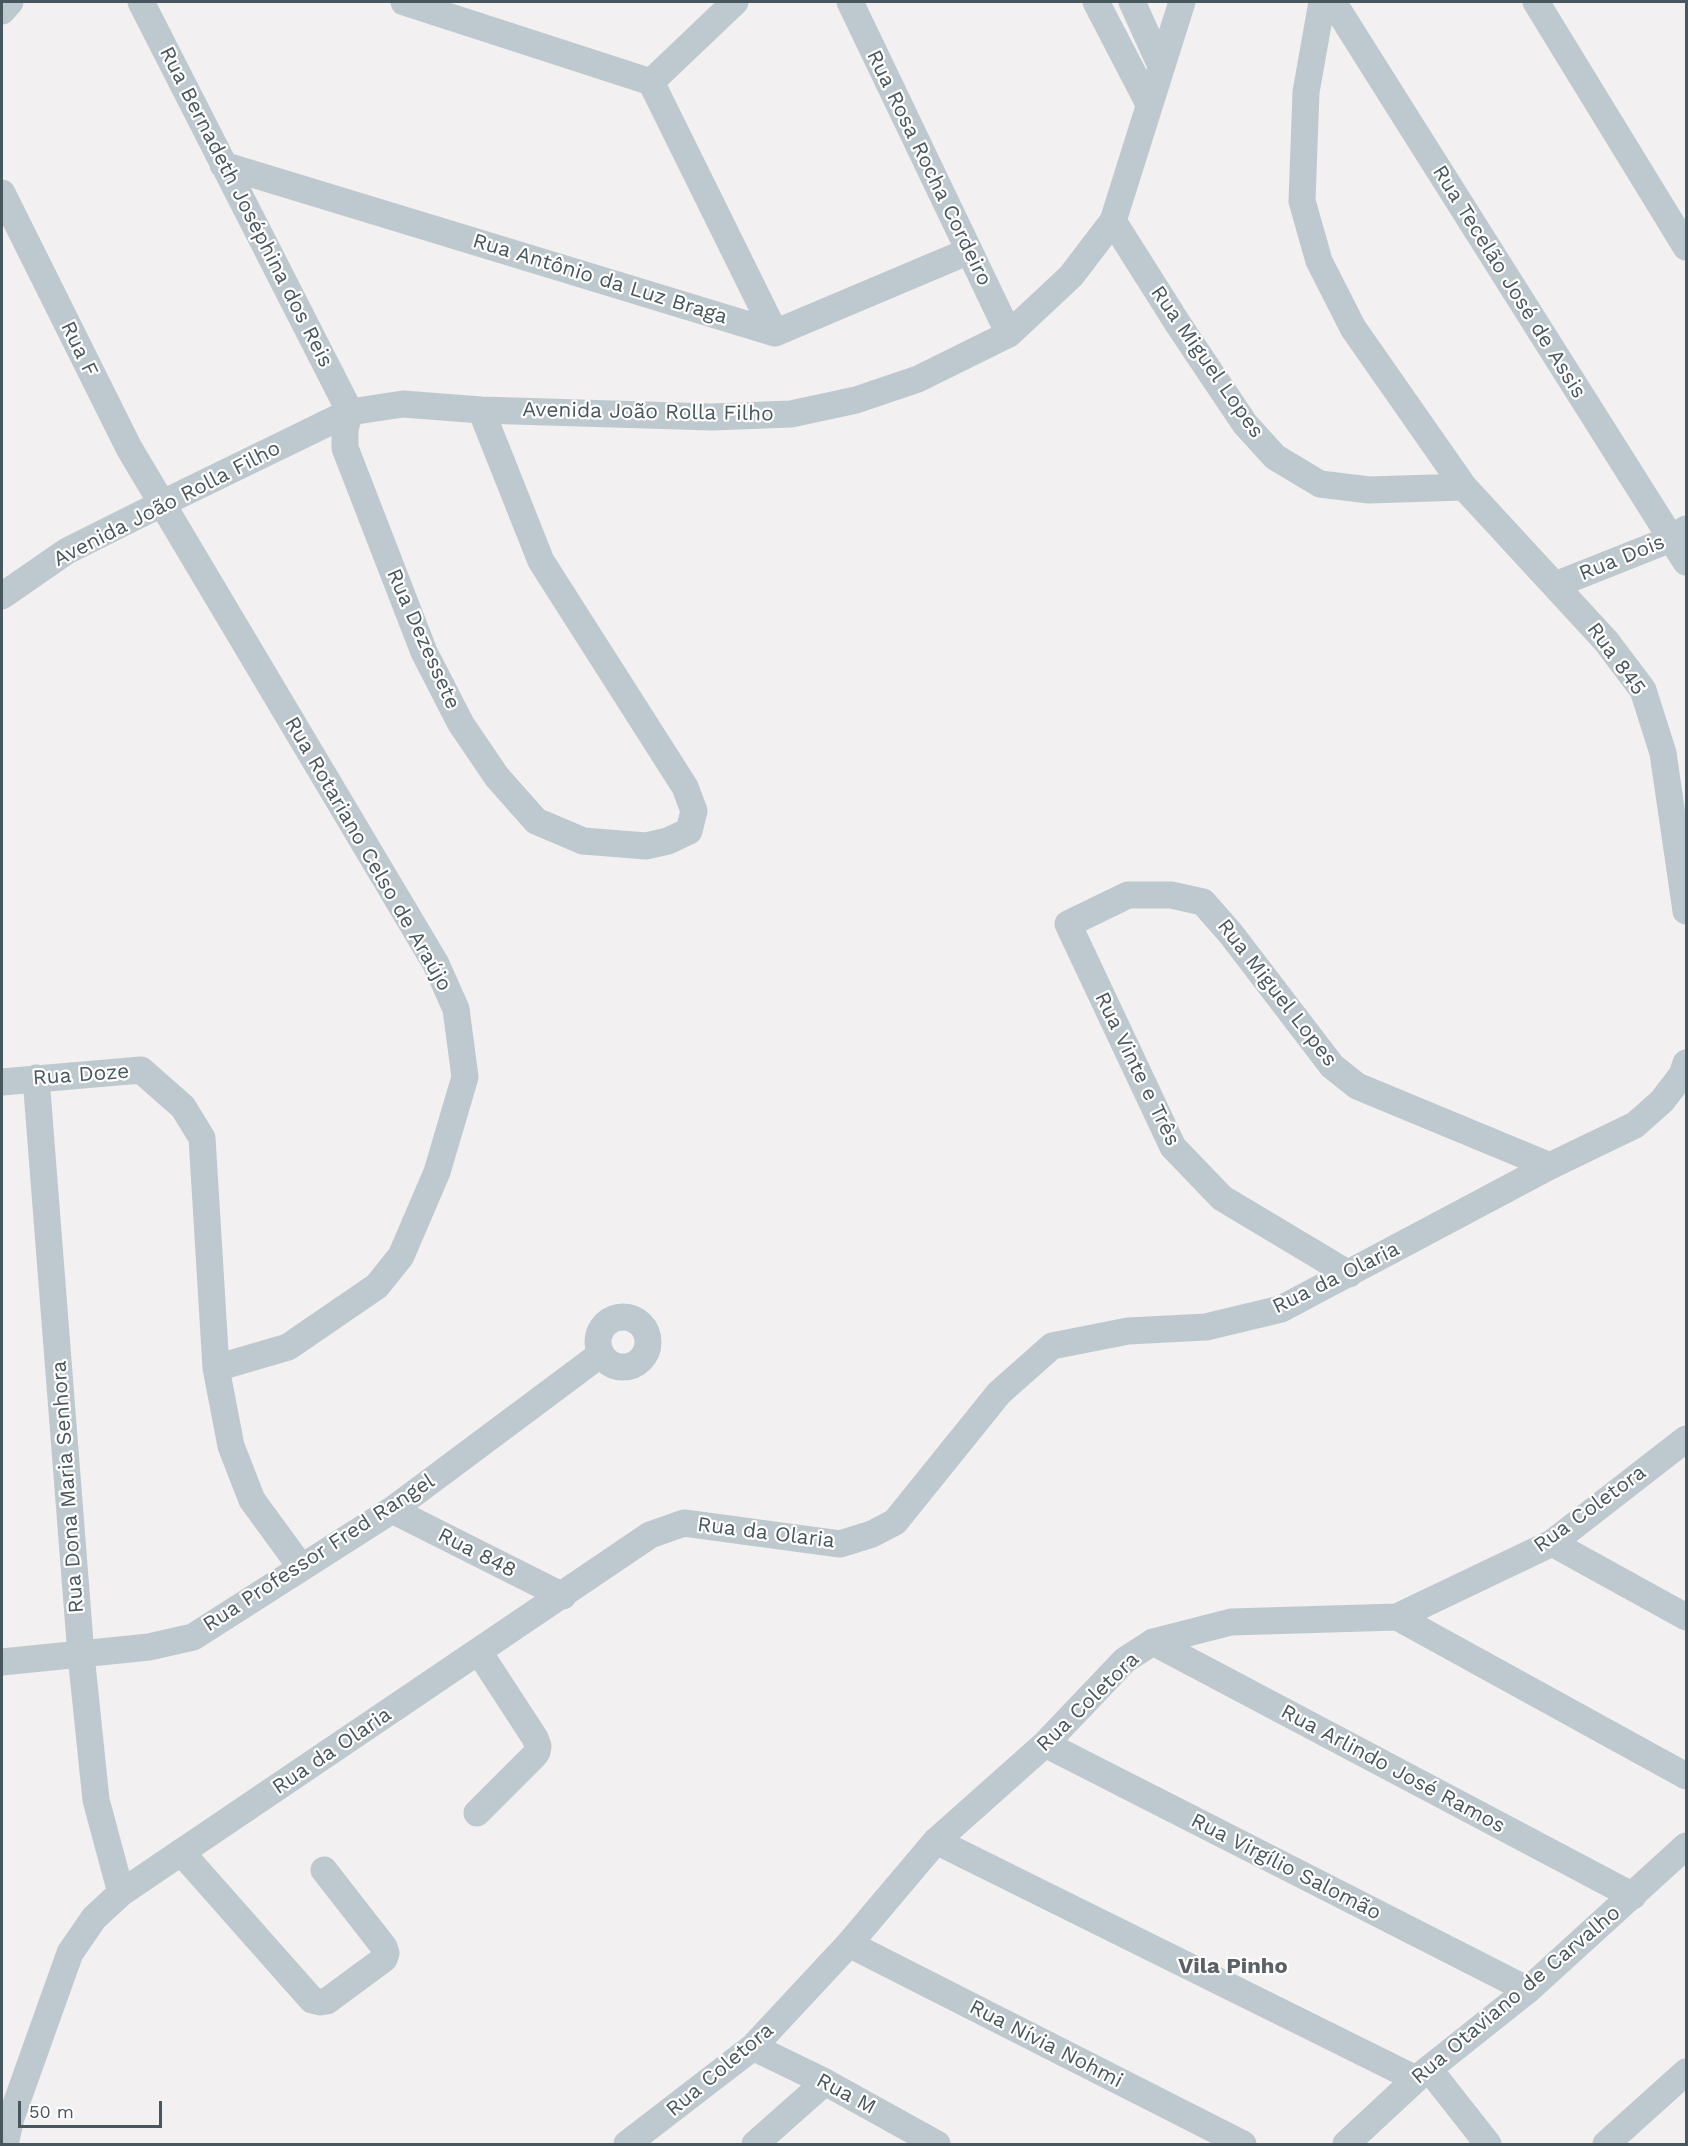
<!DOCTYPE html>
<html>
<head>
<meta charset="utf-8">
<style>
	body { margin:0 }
	#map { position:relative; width:1688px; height:2146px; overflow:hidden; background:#f2f0f0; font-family:"Work Sans",sans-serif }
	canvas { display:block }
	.frame { position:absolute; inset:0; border:3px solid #48565d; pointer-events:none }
	.scale { position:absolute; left:18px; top:2101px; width:144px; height:27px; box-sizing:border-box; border:3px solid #48565d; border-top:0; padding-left:8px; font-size:18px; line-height:21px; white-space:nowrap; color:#48565d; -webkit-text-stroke:4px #fff; paint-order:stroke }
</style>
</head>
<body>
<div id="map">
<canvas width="1688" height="2146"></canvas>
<div class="frame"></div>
<div class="scale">50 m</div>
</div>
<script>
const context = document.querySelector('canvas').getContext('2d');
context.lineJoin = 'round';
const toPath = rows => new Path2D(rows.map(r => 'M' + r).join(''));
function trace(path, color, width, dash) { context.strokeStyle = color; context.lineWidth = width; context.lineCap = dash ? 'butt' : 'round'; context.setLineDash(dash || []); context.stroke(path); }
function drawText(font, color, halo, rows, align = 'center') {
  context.font = font + ' "Work Sans",sans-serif'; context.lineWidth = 4.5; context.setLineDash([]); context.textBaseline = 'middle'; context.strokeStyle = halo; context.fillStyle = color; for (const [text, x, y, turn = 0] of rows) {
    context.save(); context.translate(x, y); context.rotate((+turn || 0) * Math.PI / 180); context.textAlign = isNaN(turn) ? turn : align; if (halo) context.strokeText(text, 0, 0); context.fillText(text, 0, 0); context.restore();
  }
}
trace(toPath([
	[141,2,350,412,345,429,345,448,424,652,461,724,497,777,536,821,583,841,646,846,668,841,689,831,694,811,685,787,541,561,481,410],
	[404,2,651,82,775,333],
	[850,2,1009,334],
	[1096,2,1149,104],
	[1132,2,1161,66],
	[1322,2,1306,92,1302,201,1319,261,1353,328,1464,487,1606,641,1643,690,1663,753,1686,911],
	[1333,2,1686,562],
	[1536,2,1686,247],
	[2,11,10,2],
	[651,82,735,2],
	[223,165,775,333,969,251],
	[2,193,129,448,436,964,456,1009,465,1077,437,1172,401,1256,377,1286,288,1347,216,1368],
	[1113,221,1178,324,1245,424,1275,457,1320,484,1369,490,1464,487],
	[1555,585,1671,539,1686,529],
	[2,596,67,551,163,503,350,412,403,404,481,410,712,417,791,414,856,400,918,379,1009,334,1071,276,1113,221,1182,2],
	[36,1078,81,1655,96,1800,121,1893],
	[2,1082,141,1070,183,1107,202,1138,216,1368,231,1446,252,1500,301,1567],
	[1349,1274,1222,1198,1173,1147,1068,924,1128,895,1171,895,1203,902,1231,934,1332,1066,1357,1086,1550,1166],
	'598 1342a25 25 0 1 1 50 0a25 25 0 1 1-50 0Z',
	[392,1510,563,1596],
	[1552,1543,1686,1617],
	[1397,1617,1686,1776],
	[1153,1642,1633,1896],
	[2,1662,149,1647,193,1637,392,1510,601,1354],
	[1045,1744,1528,1990],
	[477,1813,534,1756,537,1752,538,1746,535,1738,479,1652],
	[936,1841,1416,2079],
	[181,1852,312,2000,320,2002,327,2001,384,1959,386,1953,384,1947,324,1870],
	[849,1944,1243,2144],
	[753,2047,825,2082,937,2144],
	[1429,2069,1488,2144],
	[5,2144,11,2118,70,1953,94,1918,121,1893,650,1535,684,1523,840,1544,872,1534,895,1522,999,1393,1052,1346,1128,1331,1206,1327,1281,1309,1550,1166,1635,1125,1662,1101,1682,1075,1686,1063],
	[627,2144,753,2047,849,1944,936,1841,1045,1744,1125,1660,1153,1642,1231,1622,1397,1617,1552,1543,1686,1439],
	[755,2144,825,2082],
	[1346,2144,1416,2079,1528,1990,1686,1846],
	[1606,2144,1686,2072]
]), '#bec9cf', 27);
drawText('21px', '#48565d', '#fff', [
	["Rua Rosa Rocha Cordeiro",929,168,64],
	["Rua Bernadeth Joséphina dos Reis",246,207,63],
	["Rua Antônio da Luz Braga",600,279,17],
	["Rua Tecelão José de Assis",1509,282,58],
	["Rua F",79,349,64],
	["Rua Miguel Lopes",1207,362,55],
	["Avenida João Rolla Filho",648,412,1],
	["Avenida João Rolla Filho",167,504,-27],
	["Rua Dois",1622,558,-22],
	["Rua Dezessete",423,639,66],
	["Rua 845",1616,659,54],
	["Rua Rotariano Celso de Araújo",368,854,60],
	["Rua Miguel Lopes",1277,993,52],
	["Rua Vinte e Três",1137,1069,64],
	["Rua Doze",81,1075,-4],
	["Rua da Olaria",1336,1278,-26],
	["Rua Dona Maria Senhora",68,1487,-94],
	["Rua Coletora",1590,1509,-36],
	["Rua da Olaria",766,1533,7],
	["Rua Professor Fred Rangel",319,1553,-33],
	["Rua 848",477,1553,27],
	["Rua Coletora",1088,1702,-44],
	["Rua da Olaria",332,1751,-34],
	["Rua Arlindo José Ramos",1393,1769,28],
	["Rua Virgílio Salomão",1286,1867,27],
	["Rua Otaviano de Carvalho",1516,1995,-40],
	["Rua Nívia Nohmi",1046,2044,27],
	["Rua Coletora",720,2070,-40],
	["Rua M",846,2094,28]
]);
drawText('bold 22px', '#5c6165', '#fff', [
	["Vila Pinho",1233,1967]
]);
</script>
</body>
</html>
